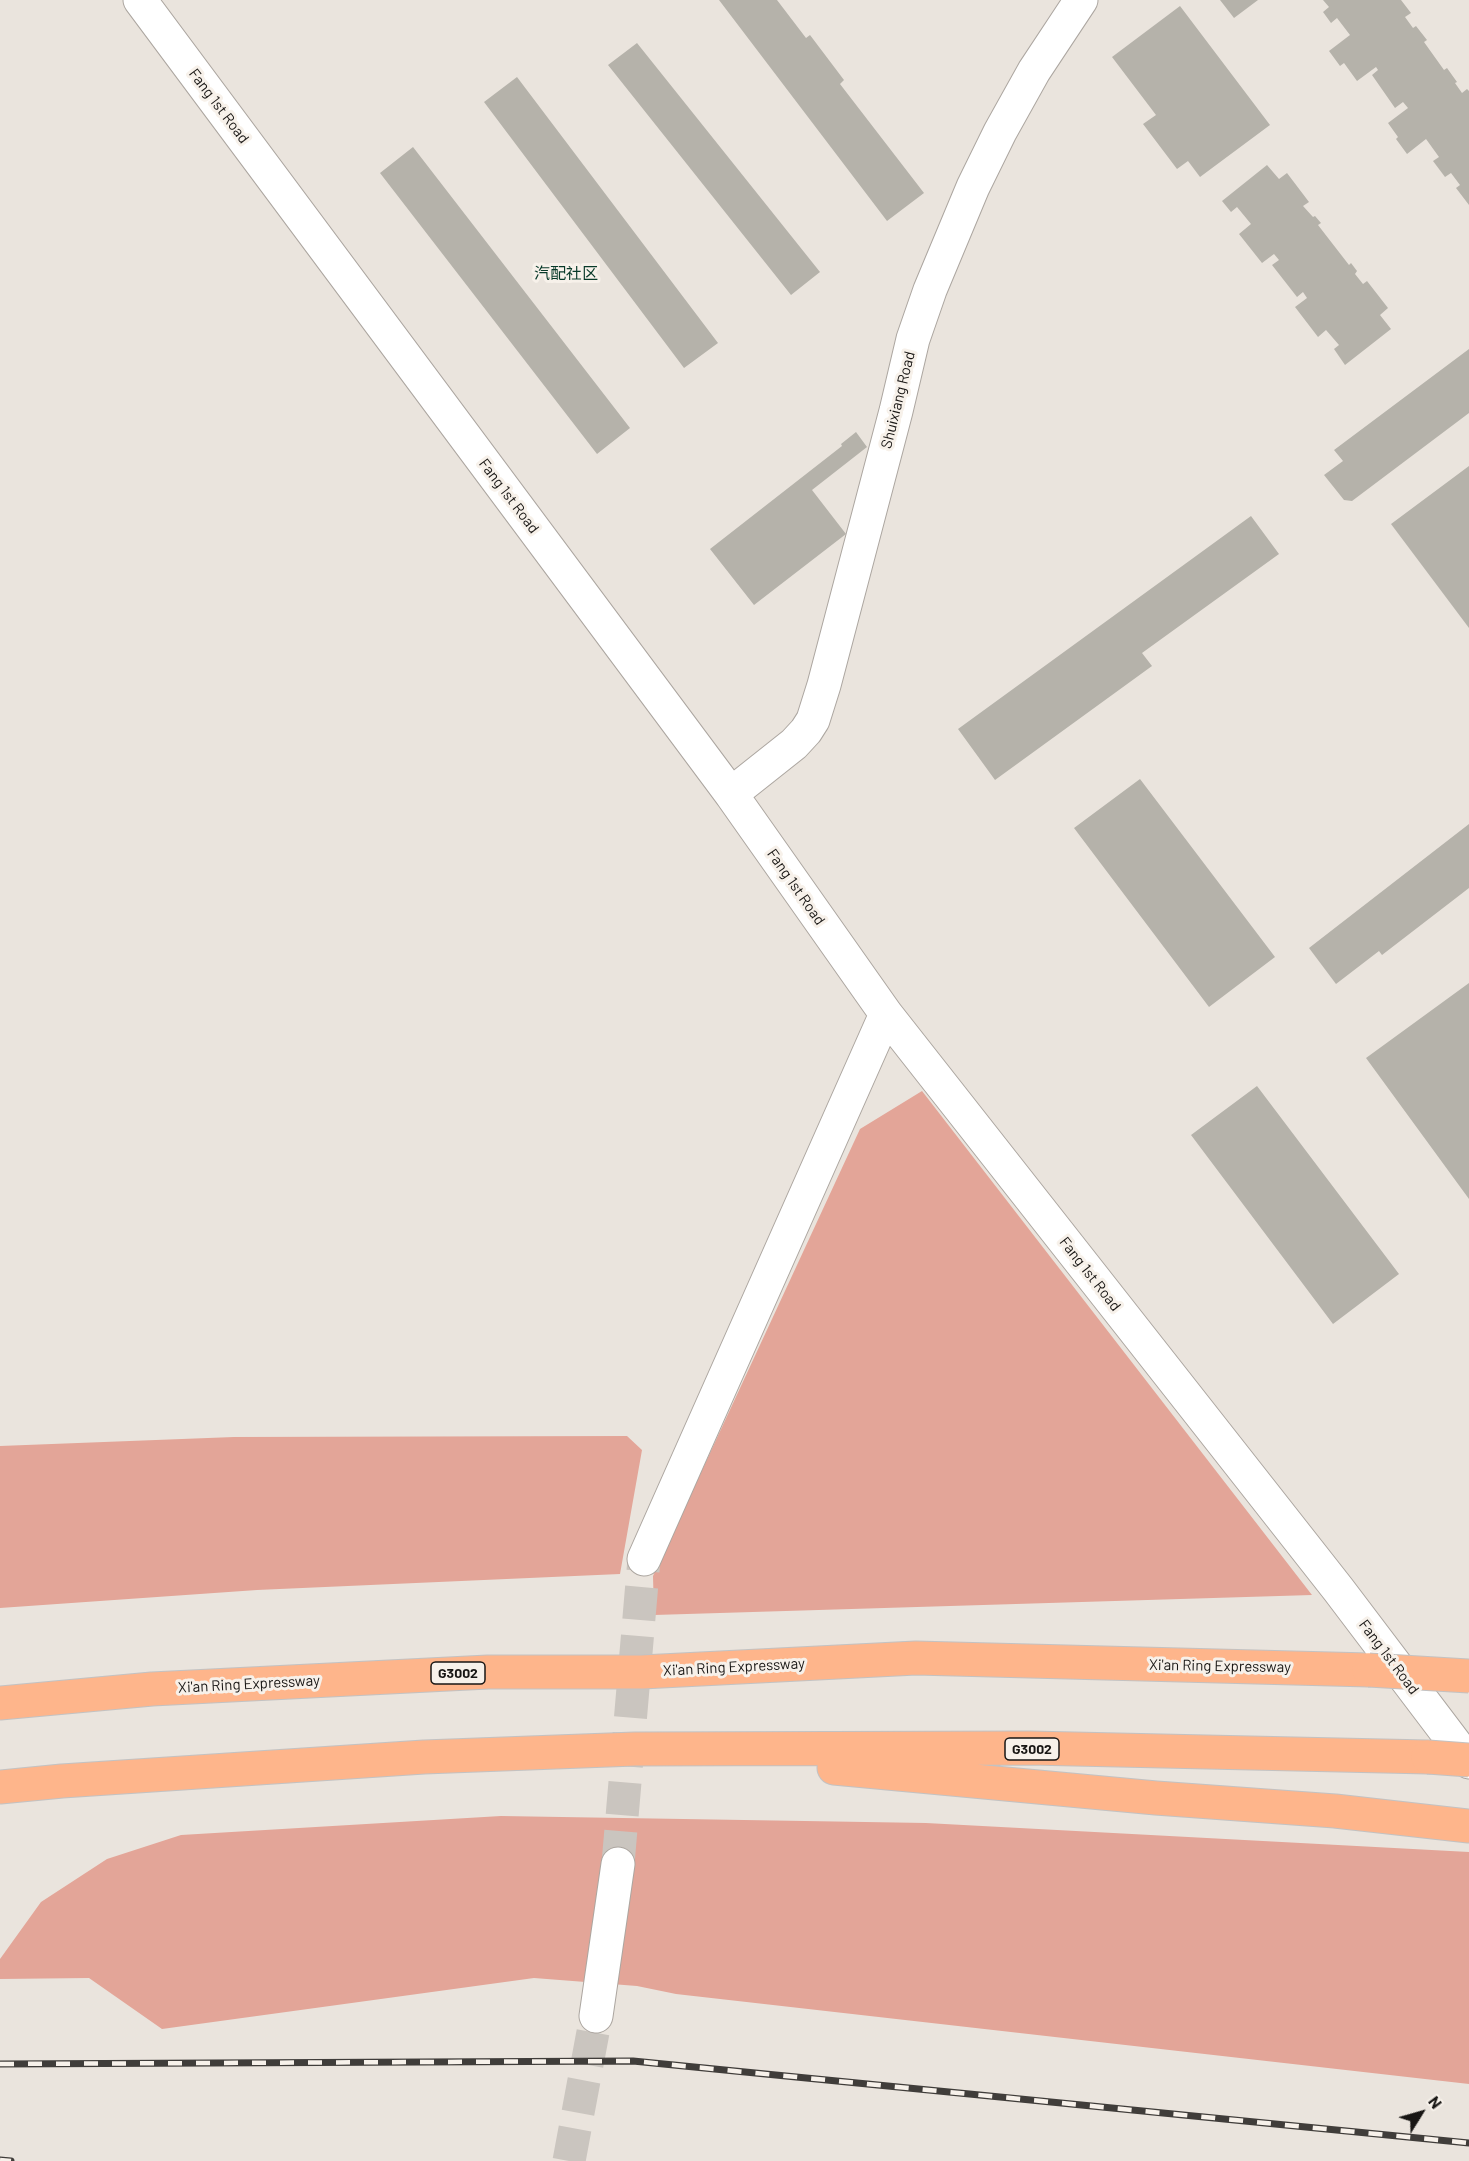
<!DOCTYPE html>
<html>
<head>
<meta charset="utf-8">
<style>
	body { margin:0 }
	#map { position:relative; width:1469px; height:2161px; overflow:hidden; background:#eae4dd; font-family:Barlow,sans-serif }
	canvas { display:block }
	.north { position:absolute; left:1391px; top:2083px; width:60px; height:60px; -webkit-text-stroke:4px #f7f1ea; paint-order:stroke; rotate:53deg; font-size:16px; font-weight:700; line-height:24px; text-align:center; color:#181614 }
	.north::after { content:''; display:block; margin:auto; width:21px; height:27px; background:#181614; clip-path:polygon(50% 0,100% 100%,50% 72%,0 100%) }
</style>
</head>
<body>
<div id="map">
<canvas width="1469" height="2161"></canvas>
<div class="north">N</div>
</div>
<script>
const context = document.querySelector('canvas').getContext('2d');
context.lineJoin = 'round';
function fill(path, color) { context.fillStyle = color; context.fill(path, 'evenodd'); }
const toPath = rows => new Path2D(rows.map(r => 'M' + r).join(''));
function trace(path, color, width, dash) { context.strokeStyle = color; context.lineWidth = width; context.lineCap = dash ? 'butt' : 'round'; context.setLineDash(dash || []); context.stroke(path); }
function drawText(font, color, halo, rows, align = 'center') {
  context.font = font + ' Barlow,"Noto Sans SC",sans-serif'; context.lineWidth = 6; context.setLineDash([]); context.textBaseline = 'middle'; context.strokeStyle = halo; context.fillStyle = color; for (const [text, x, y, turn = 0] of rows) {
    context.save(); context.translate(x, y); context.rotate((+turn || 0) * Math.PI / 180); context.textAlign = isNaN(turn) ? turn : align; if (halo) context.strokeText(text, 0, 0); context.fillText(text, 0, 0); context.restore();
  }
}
fill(toPath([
	[922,1091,1312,1595,654,1615,653,1576,860,1129],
	[627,1436,642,1450,620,1574,257,1590,0,1608,0,1446,234,1437],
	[501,1816,926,1823,1469,1852,1469,2084,676,1994,637,1986,534,1978,162,2029,89,1978,0,1979,0,1959,41,1902,107,1859,181,1835]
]), '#e3a598');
fill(toPath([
	[719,0,777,0,806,38,810,35,844,80,840,84,924,193,887,221],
	[1220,0,1258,0,1234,18],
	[1323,0,1401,0,1411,13,1405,17,1413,28,1416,26,1427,40,1424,42,1444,70,1447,68,1457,82,1455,83,1462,93,1467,89,1469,91,1469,205,1456,188,1460,185,1451,173,1445,177,1433,161,1439,157,1426,139,1407,154,1396,139,1398,137,1388,123,1408,108,1403,102,1395,108,1372,75,1378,70,1376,67,1357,81,1344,63,1340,66,1329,51,1350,35,1337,18,1331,23,1323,12,1329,7],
	[1180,6,1270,125,1200,177,1188,161,1177,169,1143,124,1156,115,1112,57],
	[637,43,820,272,791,295,608,65],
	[517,77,718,343,684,368,484,102],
	[413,147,630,428,597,454,380,173],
	[1267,165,1279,179,1287,173,1309,202,1303,206,1313,217,1315,216,1321,223,1318,225,1349,265,1351,263,1357,271,1355,274,1363,284,1367,281,1388,308,1380,315,1391,329,1345,365,1334,349,1339,345,1326,330,1318,337,1295,307,1307,298,1303,292,1297,297,1272,265,1279,260,1274,254,1262,263,1239,234,1251,224,1237,207,1231,212,1222,201],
	[1469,349,1469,413,1352,501,1344,500,1324,475,1343,461,1334,450],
	[856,432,867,447,812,490,846,534,754,605,710,549,842,446,841,444],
	[1469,466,1469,628,1391,524],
	[1251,516,1279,554,1142,653,1152,666,995,780,958,729],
	[1140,779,1275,957,1209,1007,1074,828],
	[1469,824,1469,888,1382,955,1379,951,1336,984,1309,948],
	[1469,983,1469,1199,1366,1058],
	[1257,1086,1399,1274,1333,1324,1191,1135]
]), '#b5b2aa');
trace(toPath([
	[618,1864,644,1559],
	[569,2161,596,2016]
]), '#cac5bf', 33, [33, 16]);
const secondary = toPath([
	[140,0,731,794,886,1014,1338,1589,1469,1762],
	[731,794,794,744,806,731,813,720,824,685,896,411,913,339,930,290,973,187,1000,132,1034,71,1081,0],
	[644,1559,886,1014],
	[596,2016,618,1864]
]);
const highway = toPath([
	[0,1703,152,1689,488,1672,642,1672,916,1658,1369,1670],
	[834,1768,1156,1798,1335,1811,1469,1826],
	[0,1787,62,1781,424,1757,635,1749,1030,1748,1428,1757]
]);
trace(secondary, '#aca6a0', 35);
trace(highway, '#c3c2c2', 35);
trace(secondary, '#fff', 33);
trace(highway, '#feb58b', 33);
const rail = toPath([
	[0,2064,633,2061,1469,2143],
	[0,2160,11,2161]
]);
trace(rail, '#403d3a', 7);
trace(rail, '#f7f1ea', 4.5, [14]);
const highwayBridge = toPath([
	[1369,1670,1469,1676],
	[1428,1757,1469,1760]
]);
trace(highwayBridge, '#c3c2c2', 35, []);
trace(highwayBridge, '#feb58b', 33);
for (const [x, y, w] of [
	[458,1673,54],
	[1032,1749,54]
]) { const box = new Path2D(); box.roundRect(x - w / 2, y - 11, w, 22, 4.5); context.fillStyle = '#f7f1ea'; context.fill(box); trace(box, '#181614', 1.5); }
drawText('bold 14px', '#181614', null, [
	["G3002",458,1673],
	["G3002",1032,1749]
]);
drawText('15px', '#181614', '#f7f1ea', [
	["Fang 1st Road",219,106,53],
	["Shuixiang Road",898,400,-76],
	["Fang 1st Road",509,496,53],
	["Fang 1st Road",796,887,55],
	["Fang 1st Road",1090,1274,52],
	["Fang 1st Road",1389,1657,53],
	["Xi'an Ring Expressway",1220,1666,1],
	["Xi'an Ring Expressway",734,1667,-3],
	["Xi'an Ring Expressway",249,1684,-3]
]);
drawText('16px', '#073928', '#f7f1ea', [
	["汽配社区",566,274]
]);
</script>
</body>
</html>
